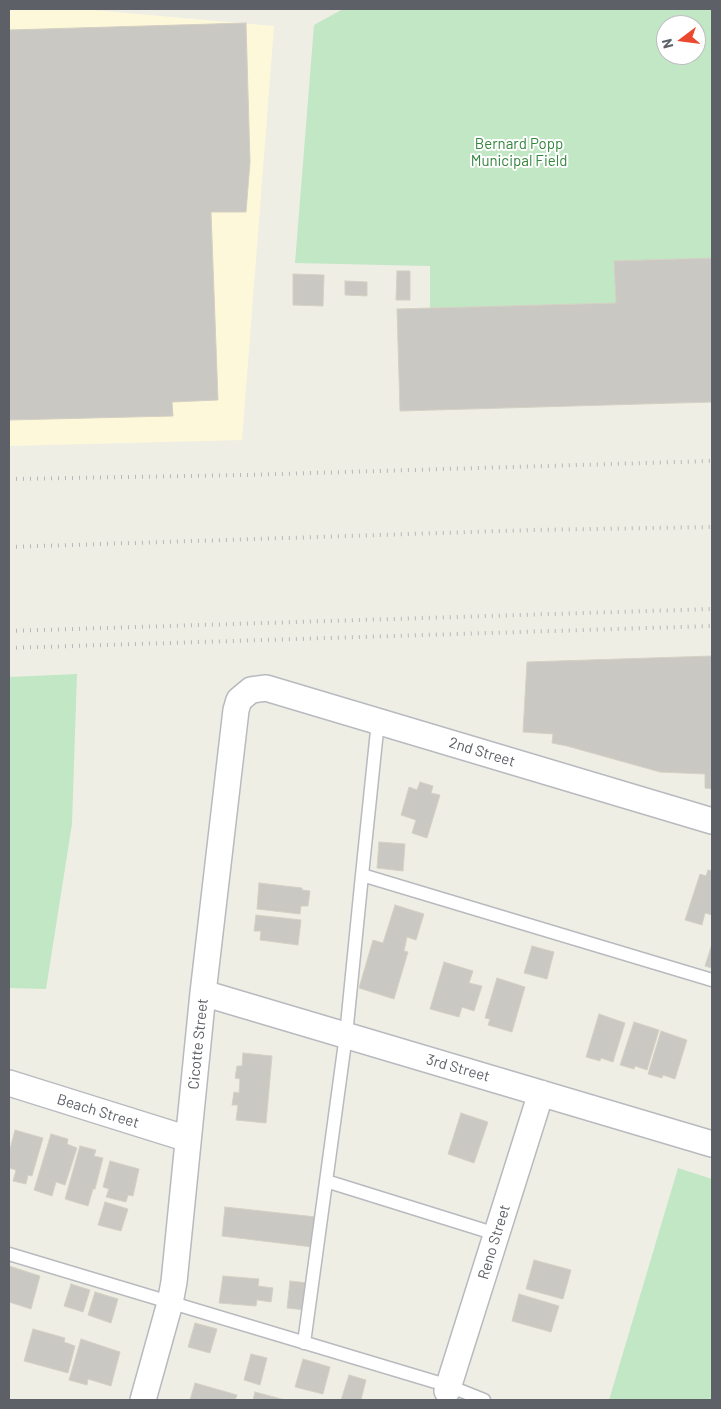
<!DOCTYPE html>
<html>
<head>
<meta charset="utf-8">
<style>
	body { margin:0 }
	#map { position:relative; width:721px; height:1409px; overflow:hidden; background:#efeee5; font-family:Barlow,sans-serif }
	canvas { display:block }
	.frame { position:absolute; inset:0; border:10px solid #5d6066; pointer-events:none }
	.north { position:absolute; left:656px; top:15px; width:50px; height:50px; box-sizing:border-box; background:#fff; border:1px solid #bebfc2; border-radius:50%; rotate:255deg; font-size:14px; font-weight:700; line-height:20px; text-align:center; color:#5d6066 }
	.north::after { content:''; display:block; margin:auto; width:18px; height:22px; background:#eb492f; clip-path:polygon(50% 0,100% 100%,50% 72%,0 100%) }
</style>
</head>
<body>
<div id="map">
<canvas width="721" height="1409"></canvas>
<div class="frame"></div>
<div class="north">N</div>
</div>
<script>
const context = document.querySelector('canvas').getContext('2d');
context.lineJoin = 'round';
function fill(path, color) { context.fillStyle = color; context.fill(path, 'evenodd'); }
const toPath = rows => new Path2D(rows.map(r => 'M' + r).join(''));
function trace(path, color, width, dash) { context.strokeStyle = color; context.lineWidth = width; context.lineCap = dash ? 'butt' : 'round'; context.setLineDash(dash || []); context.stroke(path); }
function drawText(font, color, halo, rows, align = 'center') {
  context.font = font + ' Barlow,sans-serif'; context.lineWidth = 4; context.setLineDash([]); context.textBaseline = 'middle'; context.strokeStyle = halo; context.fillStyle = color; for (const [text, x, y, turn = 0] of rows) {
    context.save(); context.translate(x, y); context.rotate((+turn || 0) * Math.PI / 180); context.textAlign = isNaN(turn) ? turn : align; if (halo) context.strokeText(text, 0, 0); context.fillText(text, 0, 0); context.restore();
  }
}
fill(toPath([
	[9,9,80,9,274,26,242,440,9,446]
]), '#fef8db');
fill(toPath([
	[343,9,712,9,712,258,614,261,616,303,430,308,430,266,295,263,314,25],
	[666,25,696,25,696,55,666,55],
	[77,674,72,824,46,989,9,988,9,677],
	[678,1168,712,1179,712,1400,609,1400]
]), '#c1e7c4');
const building = toPath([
	[246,23,250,162,246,212,211,212,218,400,172,402,173,416,9,420,9,30,246,23],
	[712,258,712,402,400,411,397,309,616,303,614,261,712,258],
	[397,271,410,271,410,300,396,300,397,271],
	[293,274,324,275,323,306,293,305,293,274],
	[345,281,367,282,367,296,345,295,345,281],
	[712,656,712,789,705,788,705,774,660,772,567,746,552,743,553,734,523,732,527,662,712,656],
	[420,782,433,786,431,793,440,795,427,838,412,833,416,820,401,815,409,787,417,790,420,782],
	[379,842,405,844,403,871,377,868,379,842],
	[708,870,712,871,712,915,705,913,702,925,685,920,700,874,706,876,708,870],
	[259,883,302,888,302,890,310,891,308,906,301,906,300,914,257,909,259,883],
	[395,905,424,914,416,940,407,937,404,951,408,952,394,999,359,988,373,940,383,943,395,905],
	[256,915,301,920,298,945,260,940,261,931,254,931,256,915],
	[712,944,712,968,705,966,712,944],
	[532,946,554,952,547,979,524,973,532,946],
	[444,962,473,971,469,983,482,986,474,1011,462,1007,459,1017,430,1009,444,962],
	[497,978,525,987,512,1032,488,1025,490,1019,485,1018,497,978],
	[599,1014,625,1023,613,1062,601,1058,600,1061,586,1057,599,1014],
	[634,1022,659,1030,647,1070,635,1066,634,1069,620,1065,634,1022],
	[661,1031,687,1040,675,1079,663,1075,662,1078,648,1074,661,1031],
	[243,1053,272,1056,266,1123,236,1120,238,1105,232,1105,234,1092,239,1093,240,1079,235,1078,237,1066,242,1066,243,1053],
	[461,1113,488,1122,474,1163,448,1154,461,1113],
	[15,1130,43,1138,32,1176,28,1175,26,1184,13,1181,16,1170,9,1168,9,1153,15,1130],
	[51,1134,68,1139,67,1144,77,1148,65,1185,56,1182,52,1196,34,1190,51,1134],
	[80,1146,96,1150,94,1156,103,1158,95,1189,93,1189,88,1206,65,1199,80,1146],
	[110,1161,139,1169,133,1196,128,1195,126,1202,106,1197,109,1189,103,1187,110,1161],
	[105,1202,128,1209,121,1231,98,1225,105,1202],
	[225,1207,316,1217,312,1247,222,1236,225,1207],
	[534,1260,571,1270,563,1299,526,1289,534,1260],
	[9,1266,40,1276,31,1309,9,1302,9,1266],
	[223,1276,259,1279,258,1286,273,1288,271,1302,257,1300,256,1306,219,1303,223,1276],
	[290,1281,308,1283,305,1310,287,1308,290,1281],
	[71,1284,90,1290,83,1312,64,1306,71,1284],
	[95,1292,118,1299,111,1323,88,1315,95,1292],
	[519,1294,559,1306,551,1332,512,1321,519,1294],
	[195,1323,217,1329,210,1353,188,1347,195,1323],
	[33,1329,65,1338,64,1342,75,1346,68,1373,24,1361,33,1329],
	[81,1339,120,1352,111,1386,88,1379,87,1385,69,1380,81,1339],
	[251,1354,267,1358,260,1385,244,1380,251,1354],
	[303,1359,330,1367,323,1394,295,1387,303,1359],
	[349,1375,366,1380,361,1400,341,1400,349,1375],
	[195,1383,237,1395,235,1400,190,1400,195,1383],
	[255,1392,285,1400,253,1400,255,1392]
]);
fill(building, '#cac8c2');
trace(building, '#d4d0c3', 1);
const service = toPath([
	[378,721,362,875,712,980],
	[326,1181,496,1234],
	[9,1254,449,1386,484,1400],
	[304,1343,346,1035,362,875]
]);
const minor = toPath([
	[203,993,712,1144],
	[9,1083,188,1139],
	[447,1391,541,1093],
	[143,1400,170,1303,174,1282,203,993,236,710,239,700,251,690,266,688,712,821]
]);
trace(service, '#b7babf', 15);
trace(minor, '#b7babf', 28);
trace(service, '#fff', 12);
trace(minor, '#fff', 25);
trace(toPath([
	[9,479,245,475,712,461],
	[9,547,533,530,712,527],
	[9,631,712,609],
	[9,648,712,626]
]), '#b6b7b7', 4, [1, 6]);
drawText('15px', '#34853d', '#fff', [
	["Bernard Popp",519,144],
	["Municipal Field",519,161]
]);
drawText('15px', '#5d6066', '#fff', [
	["2nd Street",482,752,17],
	["Cicotte Street",198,1044,-84],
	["3rd Street",458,1068,16],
	["Beach Street",98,1111,17],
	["Reno Street",494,1242,-73]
]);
</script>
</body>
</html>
